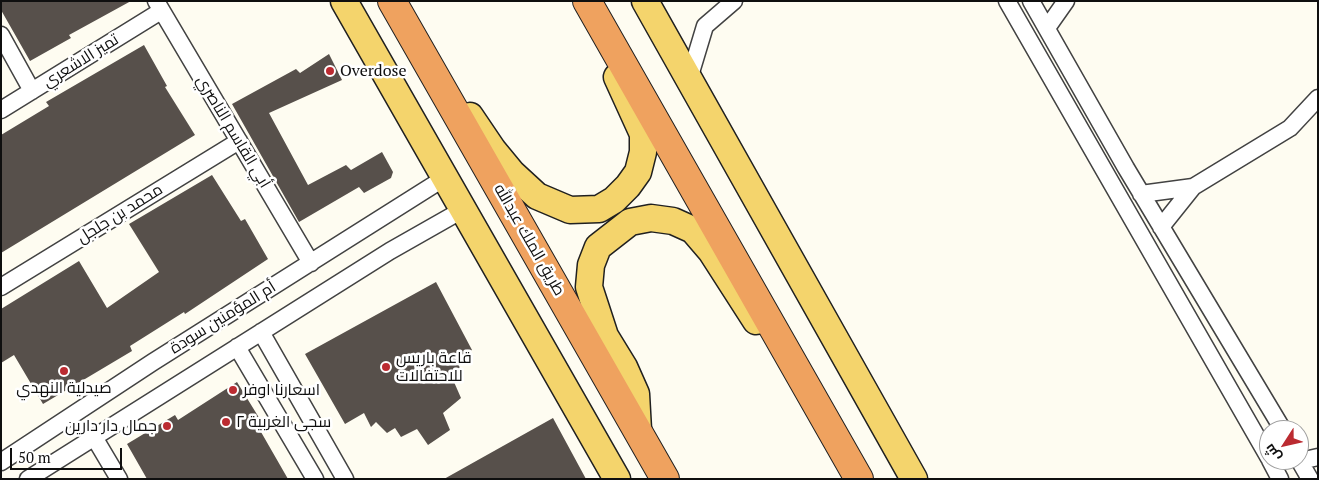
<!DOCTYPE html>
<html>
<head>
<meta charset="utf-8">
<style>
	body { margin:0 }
	#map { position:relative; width:1319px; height:480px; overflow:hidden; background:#fefcf1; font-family:"PT Serif",Cairo,serif }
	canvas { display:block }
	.frame { position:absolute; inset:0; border:2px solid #0f0f0f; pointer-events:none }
	.north { position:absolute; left:1259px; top:420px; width:50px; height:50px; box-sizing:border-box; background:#fff; border:1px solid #9f9f9f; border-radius:50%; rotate:235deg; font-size:14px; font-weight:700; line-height:20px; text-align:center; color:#0f0f0f }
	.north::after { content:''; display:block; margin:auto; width:18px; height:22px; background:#bb2b31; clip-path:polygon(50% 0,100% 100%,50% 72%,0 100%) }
	.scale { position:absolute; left:10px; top:448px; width:112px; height:22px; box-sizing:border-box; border:2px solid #0f0f0f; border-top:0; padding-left:6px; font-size:15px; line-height:18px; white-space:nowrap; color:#0f0f0f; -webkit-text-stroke:4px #fff; paint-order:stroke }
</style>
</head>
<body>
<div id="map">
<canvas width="1319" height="480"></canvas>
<div class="frame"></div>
<div class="north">ش</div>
<div class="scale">50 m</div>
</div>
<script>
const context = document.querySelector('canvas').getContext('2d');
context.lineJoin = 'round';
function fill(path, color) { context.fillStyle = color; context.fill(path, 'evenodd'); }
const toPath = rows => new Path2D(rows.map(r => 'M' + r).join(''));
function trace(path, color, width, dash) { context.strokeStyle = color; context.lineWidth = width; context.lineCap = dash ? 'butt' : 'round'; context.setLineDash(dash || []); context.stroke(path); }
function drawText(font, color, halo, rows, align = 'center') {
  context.font = font + ' "PT Serif",Cairo,serif'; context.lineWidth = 5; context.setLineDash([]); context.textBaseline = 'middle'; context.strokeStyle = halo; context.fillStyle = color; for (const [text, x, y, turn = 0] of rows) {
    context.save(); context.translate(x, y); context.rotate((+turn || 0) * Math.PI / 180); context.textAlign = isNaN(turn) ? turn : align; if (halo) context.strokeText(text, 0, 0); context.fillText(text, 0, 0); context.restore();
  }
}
fill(toPath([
	[1,1,131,1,69,35,71,38,30,61,1,10],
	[144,45,167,86,165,87,195,135,1,253,1,135,49,106,46,102],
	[329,54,342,80,269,113,308,185,346,165,351,170,382,152,393,172,391,178,364,193,359,187,299,222,232,104,296,69,300,73],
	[212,175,241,221,245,219,268,259,185,314,184,312,130,346,132,351,43,404,14,355,1,363,1,309,79,261,107,308,159,272,129,224],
	[436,282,472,350,456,358,463,376,454,382,461,398,443,413,450,430,428,445,417,429,401,437,395,428,387,433,376,422,371,427,364,413,345,424,305,354],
	[237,382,266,429,261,432,288,479,147,479,127,444,175,415,178,420],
	[553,418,586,479,444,479]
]), '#57504b');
const street = toPath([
	[156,1,311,263],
	[1007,1,1269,458],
	[1031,1,1126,168,1283,430],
	[1047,28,1066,1],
	[1,35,32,91],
	[689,79,705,26,734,1],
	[1,110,161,11],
	[1141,194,1193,187],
	[1161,227,1193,187,1290,128,1318,98],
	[1,287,239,141],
	[261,332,345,479],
	[237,347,315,479],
	[94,437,119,479],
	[1270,460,1280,479],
	[1299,460,1310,479],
	[1300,461,1318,457],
	[1,462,153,362,446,177],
	[28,479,390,251,464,209]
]);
const primary = toPath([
	[344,1,617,479],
	[645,1,914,479],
	[470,116,493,150,512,173,537,196,570,210,599,209,614,200,628,186,638,172,643,152,643,134,617,77],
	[638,430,636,394,624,367,605,336,589,287,591,265,598,247,630,222,651,218,673,221,693,230,711,251,756,321]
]);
const highway = toPath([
	[392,1,665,479],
	[587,1,859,479]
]);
trace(street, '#424242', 19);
trace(primary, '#202020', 29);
trace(highway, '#202020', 30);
trace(street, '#fff', 16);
trace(primary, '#f4d46c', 26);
trace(highway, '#efa25f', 28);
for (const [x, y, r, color] of [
	[330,71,5,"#bb2b31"],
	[386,367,5,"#bb2b31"],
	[64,371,5,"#bb2b31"],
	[233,390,5,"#bb2b31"],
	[226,422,5,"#bb2b31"],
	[167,426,5,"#bb2b31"]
]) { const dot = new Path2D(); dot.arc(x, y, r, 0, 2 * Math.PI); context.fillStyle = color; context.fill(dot); trace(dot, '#fff', 2); }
drawText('16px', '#0f0f0f', '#fff', [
	["تميز الاشعري",81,61,-32],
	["أبي القاسم الناصري",233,132,59],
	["محمد بن جلجل",120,214,-32],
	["طريق الملك عبدالله",529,240,60],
	["أم المؤمنين سودة",223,318,-32]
]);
drawText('16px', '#0f0f0f', '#fff', [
	["Overdose",340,71],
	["قاعة باريس",396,358],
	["للاحتفالات",396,376],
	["صيدلية النهدي",64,388,"center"],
	["اسعارنا اوفر",243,390],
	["سجى الغربية ٢",236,422],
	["جمال دار دارين",157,426,"right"]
], 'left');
</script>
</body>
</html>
